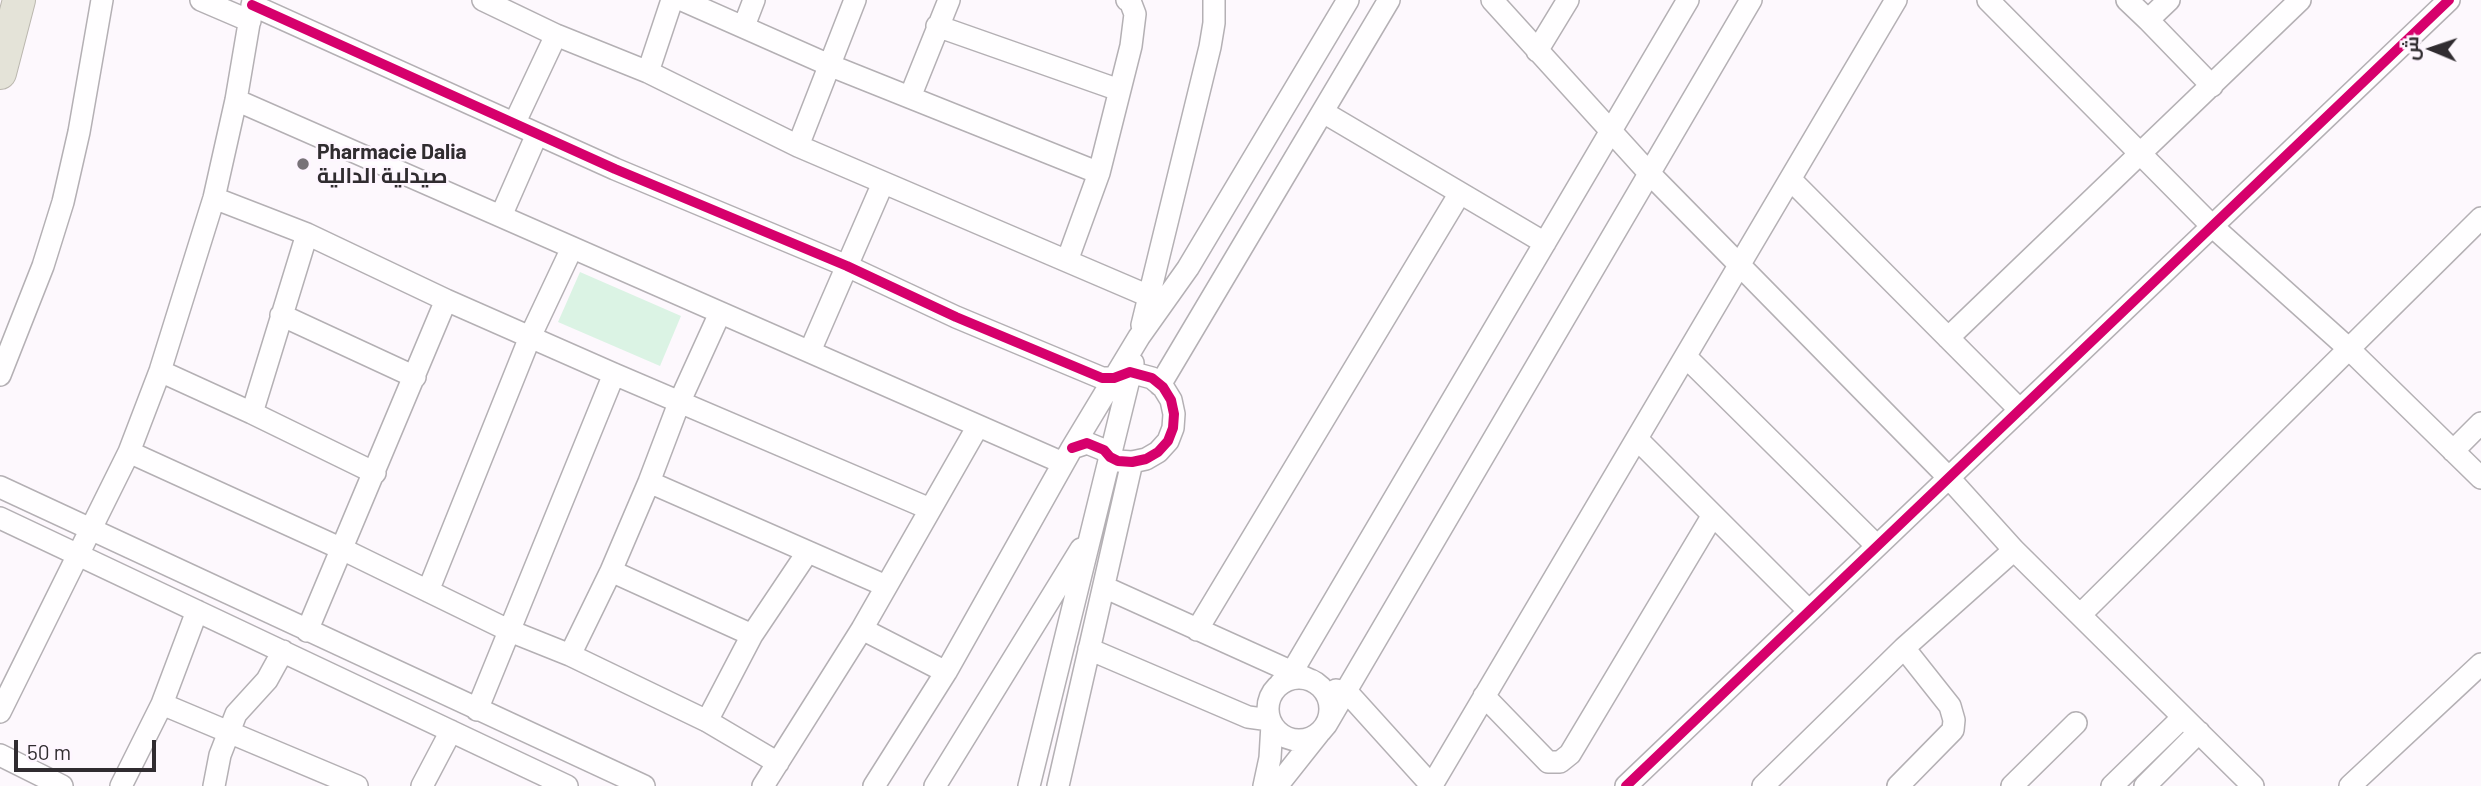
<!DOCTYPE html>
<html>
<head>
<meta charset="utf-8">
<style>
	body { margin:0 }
	#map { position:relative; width:2481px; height:786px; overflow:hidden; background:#fdf8fd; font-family:Barlow,Cairo,sans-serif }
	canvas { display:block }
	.north { position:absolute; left:2397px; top:14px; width:70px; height:70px; -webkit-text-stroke:5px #fef6ff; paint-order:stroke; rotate:272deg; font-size:19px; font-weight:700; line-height:28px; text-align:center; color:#302c30 }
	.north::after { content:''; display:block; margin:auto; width:24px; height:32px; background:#302c30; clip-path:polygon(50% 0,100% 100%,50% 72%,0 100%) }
	.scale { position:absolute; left:14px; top:740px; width:142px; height:32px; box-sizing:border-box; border:4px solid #302c30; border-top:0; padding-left:9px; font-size:21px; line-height:24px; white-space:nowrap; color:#302c30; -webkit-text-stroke:5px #fef6ff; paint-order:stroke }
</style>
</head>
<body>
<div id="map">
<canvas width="2481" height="786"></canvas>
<div class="north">ش</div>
<div class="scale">50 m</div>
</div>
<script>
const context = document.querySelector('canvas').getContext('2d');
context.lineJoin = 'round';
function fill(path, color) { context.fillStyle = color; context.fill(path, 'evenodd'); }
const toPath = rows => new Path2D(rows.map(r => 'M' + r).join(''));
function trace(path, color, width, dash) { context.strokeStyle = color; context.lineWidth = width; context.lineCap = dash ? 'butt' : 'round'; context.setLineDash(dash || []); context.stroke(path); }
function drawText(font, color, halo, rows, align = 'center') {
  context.font = font + ' Barlow,Cairo,sans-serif'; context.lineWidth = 5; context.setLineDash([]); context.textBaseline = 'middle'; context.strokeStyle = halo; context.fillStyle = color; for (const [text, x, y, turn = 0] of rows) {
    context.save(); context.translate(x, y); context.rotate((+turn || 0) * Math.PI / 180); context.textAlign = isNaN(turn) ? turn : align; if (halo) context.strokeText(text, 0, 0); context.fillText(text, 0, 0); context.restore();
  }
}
fill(toPath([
	[580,272,681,316,660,366,558,322]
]), '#dbf3e4');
const minor = toPath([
	[201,0,250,21],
	[483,0,556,35,648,72,798,146,1144,294],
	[682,0,829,65,1099,173],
	[1492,0,1649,173,1949,478,2014,550,2253,786],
	[1988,0,2212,226,2348,348,2481,478],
	[2127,0,2148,20],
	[2169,0,2148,20,2212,86],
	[252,5,615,169,847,266,956,317,1102,378,1114,378,1130,372,1152,378,1163,387,1171,400,1174,414,1173,428,1168,441,1158,452,1146,459,1132,462,1118,461,1110,457,1104,450,1087,443,1072,448],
	[744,26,754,0],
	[937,26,1119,90],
	[1537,51,1568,0],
	[648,72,672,0],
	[910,97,949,0],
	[236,100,1063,463],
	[1323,112,1545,243],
	[515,122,556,35],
	[798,146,855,0],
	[1791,180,2020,410],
	[214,198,307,234,446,300,614,374,930,509],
	[501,216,537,134],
	[1067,261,1099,173,1131,46,1135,14,1130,1,1127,0],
	[281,315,415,377],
	[1142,325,1210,47,1214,23,1214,0],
	[1948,338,2300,0],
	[810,351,883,183],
	[1686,357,1877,546],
	[160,371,252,413,375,473],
	[0,375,43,266,63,202,79,132,102,0],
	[1160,385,1389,0],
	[252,413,307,234],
	[1637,439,1809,611],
	[2453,451,2481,423],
	[129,452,342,549,510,631,570,655,707,721,778,763],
	[649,482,886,586],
	[0,487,644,786],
	[0,518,567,786],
	[611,571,752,635],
	[1104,587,1310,680],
	[428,591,530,337,572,248],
	[2080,615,2481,218],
	[862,629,946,672],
	[1197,630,1460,193],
	[307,631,446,300],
	[1089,649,1248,717,1270,720],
	[570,655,611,571,649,482,679,403,720,313],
	'1268 709a31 31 0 1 1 62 0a31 31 0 1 1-62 0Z',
	[1280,684,1292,672,1688,0],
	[1336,690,1347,692,1432,786],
	[1484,696,1548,762,1560,762,1570,754,1713,515],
	[162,704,357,786],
	[477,710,614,374],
	[0,712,129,452,160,371,214,198,236,100,253,0],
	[707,721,752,635,807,553],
	[1326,725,1751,0],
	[0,755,62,786],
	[1432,785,1896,0],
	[121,786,162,704,197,611],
	[214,786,220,755,236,714,267,680,283,651],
	[422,786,451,731],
	[763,786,862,629,978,426],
	[874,786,946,672,1072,448,1139,337,1188,268,1348,0],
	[935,786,1081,549],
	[1029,786,1133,363],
	[1058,786,1132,462],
	[1264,786,1270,758,1272,724],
	[1277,786,1319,733],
	[1626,786,2449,0],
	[1763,786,1904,648,2014,550],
	[1898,786,1953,730,1954,720,1950,706,1904,648],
	[2012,786,2076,723],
	[2112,786,2183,717],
	[2145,786,2199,732],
	[2350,786,2481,664]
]);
const highway = toPath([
	[0,73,19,0]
]);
trace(minor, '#b4b0b4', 24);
trace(highway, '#bab7ae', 34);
trace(minor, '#fffeff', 21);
trace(highway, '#e4e3d8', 32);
trace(toPath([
	[252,5,615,169,847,266,956,317,1102,378,1114,378,1130,372,1152,378,1163,387,1171,400,1174,414,1173,428,1168,441,1158,452,1146,459,1132,462,1118,461,1110,457,1104,450,1087,443,1072,448],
	[1626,786,2449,0]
]), '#d6006c', 10);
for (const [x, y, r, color] of [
	[303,164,7,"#787378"]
]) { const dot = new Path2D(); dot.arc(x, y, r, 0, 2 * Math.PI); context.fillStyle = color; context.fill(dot); trace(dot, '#fef6ff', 2.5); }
drawText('bold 21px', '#302c30', '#fef6ff', [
	["Pharmacie Dalia",317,152],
	["صيدلية الدالية",317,176]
], 'left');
</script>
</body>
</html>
